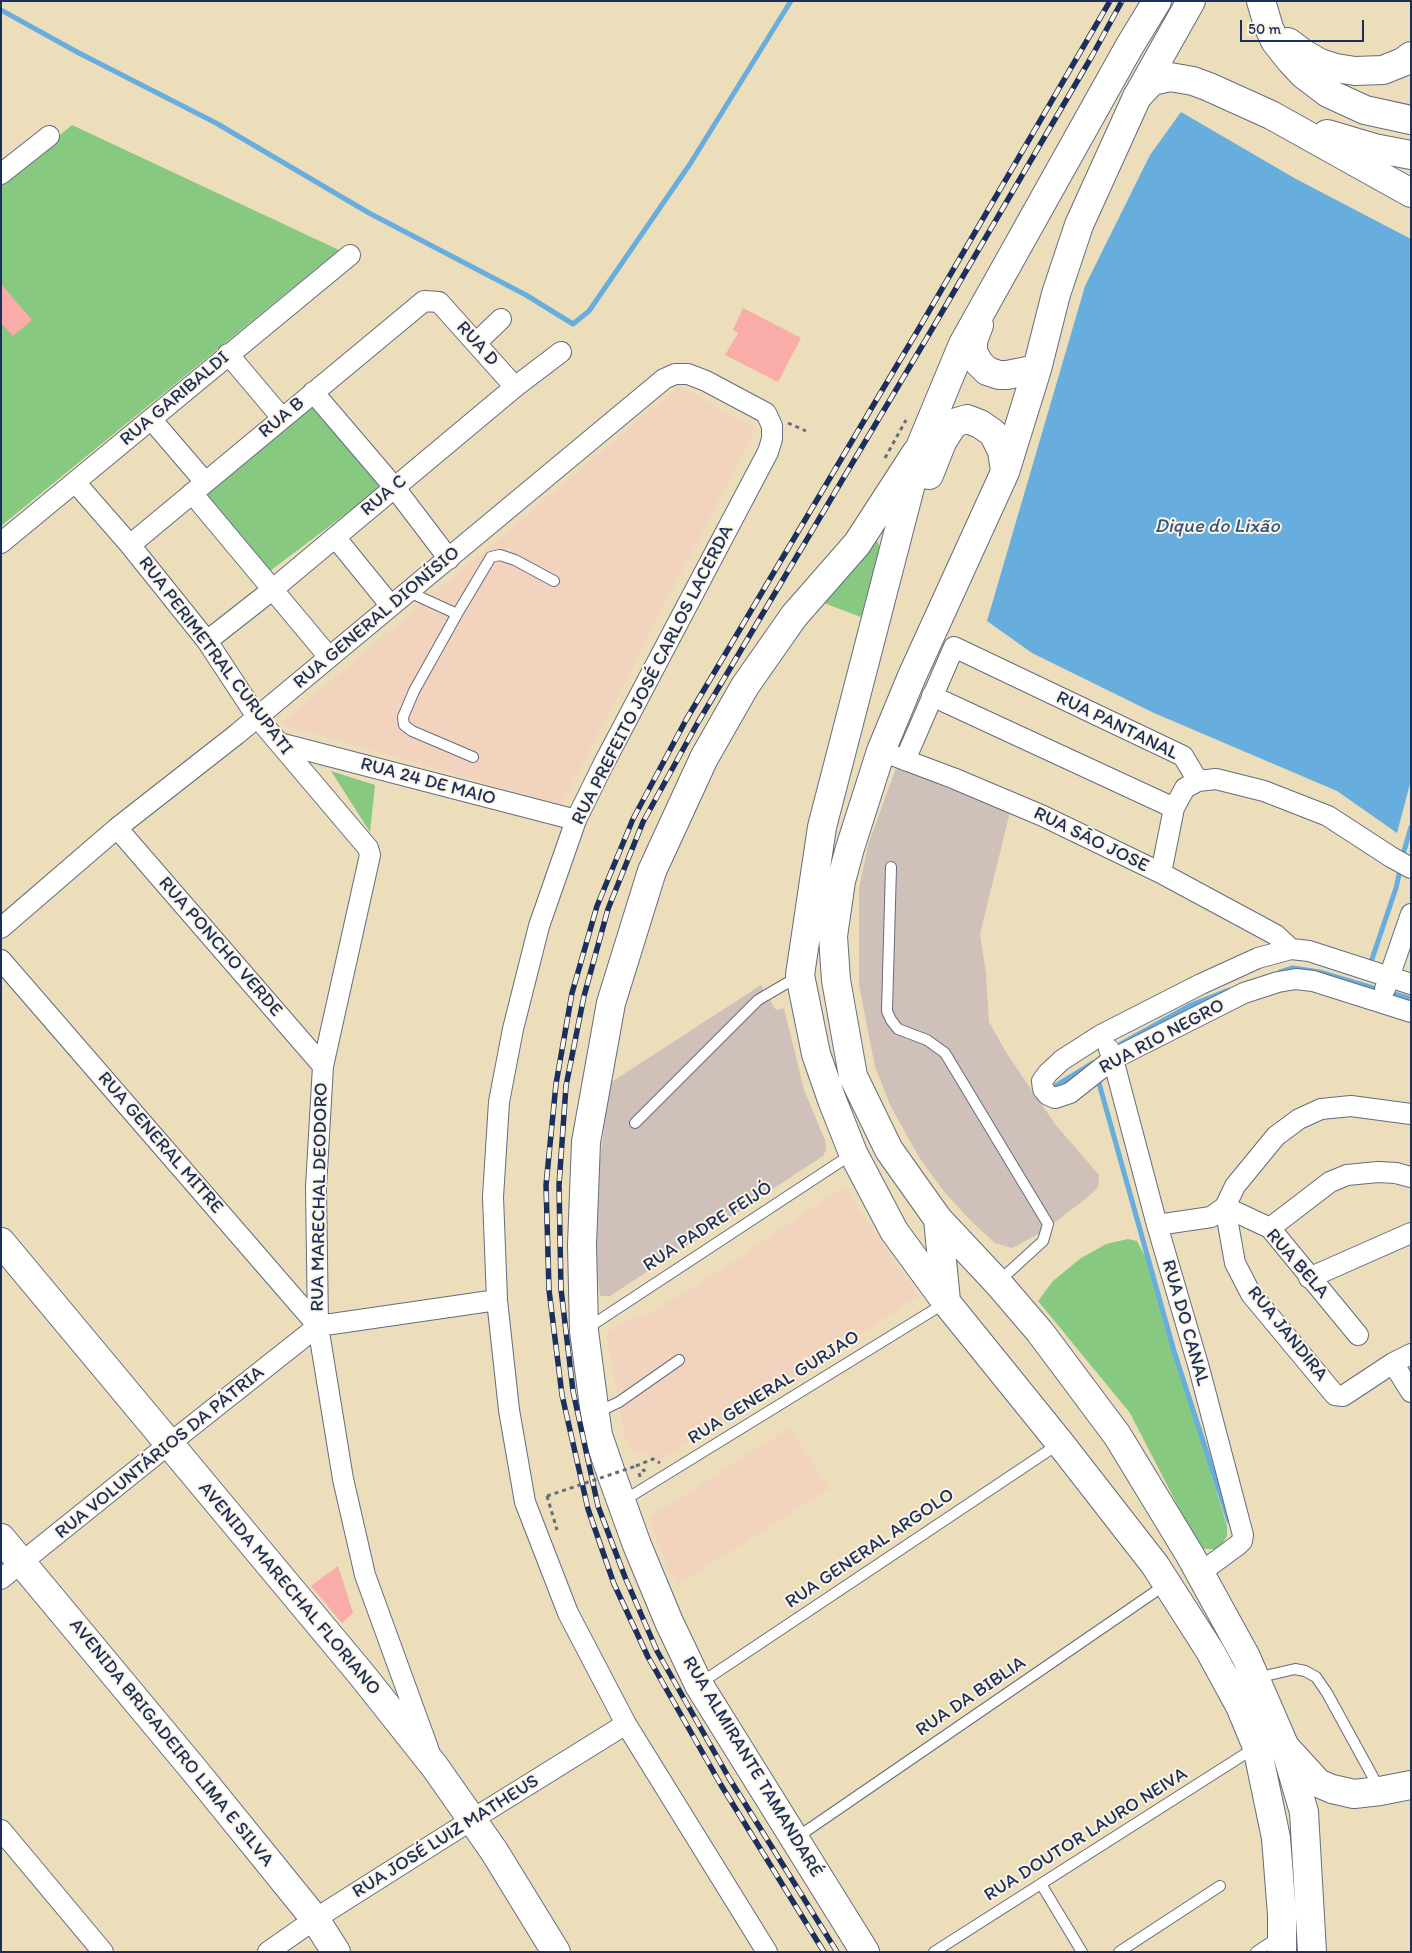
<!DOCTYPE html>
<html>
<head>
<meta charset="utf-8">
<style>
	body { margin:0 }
	#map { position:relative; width:1412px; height:1953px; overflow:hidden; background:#ecdeba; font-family:Itim,sans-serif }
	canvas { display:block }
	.frame { position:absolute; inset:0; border:2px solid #1b2f5e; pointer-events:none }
	.scale { position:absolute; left:1240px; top:20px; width:124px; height:22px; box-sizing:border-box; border:2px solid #1b2f5e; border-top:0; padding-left:6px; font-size:15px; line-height:18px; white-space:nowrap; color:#1b2f5e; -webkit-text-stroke:4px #fcf5e5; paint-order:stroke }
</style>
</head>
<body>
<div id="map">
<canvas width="1412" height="1953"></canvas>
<div class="frame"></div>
<div class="scale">50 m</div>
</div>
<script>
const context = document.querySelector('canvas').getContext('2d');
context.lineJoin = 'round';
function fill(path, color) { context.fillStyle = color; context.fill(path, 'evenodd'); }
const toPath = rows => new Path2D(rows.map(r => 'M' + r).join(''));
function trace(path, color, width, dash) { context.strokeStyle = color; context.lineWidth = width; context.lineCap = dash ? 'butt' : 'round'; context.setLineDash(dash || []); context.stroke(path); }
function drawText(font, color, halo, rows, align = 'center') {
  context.font = font + ' Itim,sans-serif'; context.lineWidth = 4; context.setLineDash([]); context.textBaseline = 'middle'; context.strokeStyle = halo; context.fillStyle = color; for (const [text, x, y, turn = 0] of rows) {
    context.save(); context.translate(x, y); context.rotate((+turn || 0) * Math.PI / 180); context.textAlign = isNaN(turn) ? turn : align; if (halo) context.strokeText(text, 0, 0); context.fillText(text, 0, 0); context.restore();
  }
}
fill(toPath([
	[679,386,756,428,561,805,280,724],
	[844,1187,918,1296,795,1378,793,1376,658,1461,649,1454,641,1451,634,1455,625,1438,606,1333,637,1314,641,1319,721,1270],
	[789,1428,829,1489,677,1585,667,1567,648,1518]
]), '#f2d4be');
fill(toPath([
	[896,768,987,801,1010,812,980,934,986,974,989,1022,1009,1057,1055,1124,1099,1175,1098,1187,1088,1197,1042,1232,1012,1248,995,1243,972,1222,946,1194,920,1159,891,1107,875,1067,859,985,859,889,868,845],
	[761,985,776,1010,784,1008,804,1090,825,1140,826,1150,823,1156,610,1296,600,1296,595,1255,596,1190,610,1083]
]), '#cfc0ba');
fill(toPath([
	[72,125,339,250,1,526,1,184],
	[311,403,384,485,266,574,203,497],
	[876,539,879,545,879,552,861,617,821,602],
	[331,771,375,785,370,832],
	[1128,1239,1137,1241,1147,1260,1227,1526,1227,1536,1222,1544,1214,1549,1200,1549,1130,1413,1038,1301,1053,1281,1081,1258,1106,1244]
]), '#88c981');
fill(toPath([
	[1181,112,1296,179,1411,239,1411,780,1397,833,1337,791,1154,713,1032,653,987,621,1085,286,1150,155]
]), '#67addd');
trace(toPath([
	[1,10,77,52,216,123,369,213,526,295,573,324,589,311,690,164,791,1],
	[1402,858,1411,827],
	[1370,965,1396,888,1401,866],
	[1280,972,1293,968,1319,972,1380,990],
	[1388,992,1411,999],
	[1121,1044,1191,1005,1229,990],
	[1097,1076,1174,1351,1229,1521],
	[1049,1090,1093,1063]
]), '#67addd', 5);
fill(toPath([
	[1,284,32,320,13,336,1,323],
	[743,308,801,338,778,382,725,355,738,333,733,330],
	[338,1566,353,1613,342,1623,311,1586]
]), '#f9aca8');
const lane = toPath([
	[409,592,457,614,414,691,403,717,404,725,412,731,473,757],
	[457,614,491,557,500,555,515,560,554,581],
	[891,867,887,1011,891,1020,898,1029,927,1040,945,1053,1048,1224,1043,1241,998,1282],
	[635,1123,758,1000,799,976],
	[586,1329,852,1154],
	[598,1412,619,1402,679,1360],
	[623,1501,945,1303],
	[1256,1678,1295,1669,1305,1671,1316,1677,1327,1693,1379,1788],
	[699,1684,1060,1443],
	[796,1838,1165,1585],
	[1041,1884,1082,1952],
	[934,1952,1256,1747],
	[1119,1952,1220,1886],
	[1256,1952,1280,1936]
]);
const street = toPath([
	[1,174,49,136],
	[477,342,501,319],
	[228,354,282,418],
	[313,392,395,488,449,559],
	[151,419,205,482],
	[75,482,130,545,207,641,257,717,368,848,370,855,323,1066,316,1187,318,1326,343,1479,365,1575,429,1751],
	[192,493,329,657],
	[335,537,391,606],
	[1,543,350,255],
	[130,545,424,301,439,302,515,387],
	[207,641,272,590,515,387,561,352],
	[932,696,1174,808],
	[279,743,576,820],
	[881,751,953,778,1043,816,1161,873,1276,935,1291,949],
	[905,760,954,647,1183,756,1198,781],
	[117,828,323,1066],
	[1161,873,1174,808,1185,788,1198,781,1216,779,1264,791,1328,816,1391,857,1411,868],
	[1,928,117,828,237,734,664,379,675,374,688,374,706,381,766,413,772,426,772,439,768,452,603,765,576,820,539,926,513,1029,499,1102,493,1197,497,1300,509,1410,525,1502,568,1613,626,1724,767,1952],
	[1,960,318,1326],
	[1411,984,1309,951,1291,949,1258,958,1201,984,1101,1035,1062,1060,1048,1073,1042,1081,1043,1089,1048,1095,1055,1098,1070,1093,1113,1059,1244,993,1278,982,1296,979,1313,981,1411,1012],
	[1385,989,1411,914],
	[1109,1049,1113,1059,1157,1225,1199,1368,1243,1535,1242,1541,1238,1545,1200,1573],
	[1225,1207,1235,1263,1251,1294,1335,1395,1343,1396,1393,1363,1411,1354],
	[1225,1207,1270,1228,1358,1335],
	[1157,1225,1211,1217,1225,1207,1235,1186,1276,1136,1299,1119,1321,1109,1351,1106,1411,1114],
	[1270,1228,1330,1182,1347,1175,1378,1172,1396,1173,1411,1177],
	[1309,1278,1411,1233],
	[1393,1363,1411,1392],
	[1,1579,169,1444,318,1326,497,1300],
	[1,1830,103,1952],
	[268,1952,315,1919,473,1819,626,1724]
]);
const secondary = toPath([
	[1285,1747,1318,1783,1332,1789,1354,1794,1380,1791,1411,1785],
	[865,1952,699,1685,669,1622,637,1545,611,1473,598,1435,595,1414,584,1331,582,1245,586,1142,611,1003,652,871,704,758,745,686,794,616,857,544,916,453]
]);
const primary = toPath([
	[1157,1,1129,47,963,344,921,445,822,827,800,975,816,1054,832,1100,853,1153,894,1231,946,1302,1060,1443,1155,1565,1210,1651,1240,1706,1257,1747,1276,1838,1282,1915,1282,1952],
	[1191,1,1137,97,1079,225,1056,294,1037,369,1005,472,912,676,881,751,850,848,841,881,833,936,836,980,853,1076,889,1150,938,1219,998,1283,1040,1332,1117,1435,1190,1555,1246,1657,1285,1747,1304,1812,1312,1952],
	[979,325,973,341,973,352,979,363,987,371,999,375,1007,375,1037,369],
	[929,475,942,442,952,426,957,422,967,419,980,424,993,433,1002,451,1005,471],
	[938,1219,946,1301],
	[1,1242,362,1675,435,1767,494,1851,556,1952],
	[1,1538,195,1771,315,1919,336,1952]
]);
const highway = toPath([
	[1261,1,1269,28,1275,41,1290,60,1303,74,1328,93,1365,110,1411,120],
	[1288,42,1304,54,1320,63,1336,68,1355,71,1383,70,1403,62,1411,56],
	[1137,97,1152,81,1170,77,1193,81,1209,87,1271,115,1411,193],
	[1327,134,1374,148,1411,155]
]);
trace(lane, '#646c7e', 12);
trace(street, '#646c7e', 22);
trace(secondary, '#646c7e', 30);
trace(primary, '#646c7e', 30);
trace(highway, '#646c7e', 30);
trace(toPath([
	[788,423,806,431],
	[885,458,906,420],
	[636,1466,653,1459,660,1463],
	[640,1477,639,1473,644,1470,645,1474],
	[547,1496,557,1530]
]), '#646c7e', 3, [4, 4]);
trace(lane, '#fff', 10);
trace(street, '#fff', 20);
trace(secondary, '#fff', 28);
trace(primary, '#fff', 28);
trace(highway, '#fff', 28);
const rail = toPath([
	[824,1952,721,1785,648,1657,614,1584,588,1509,562,1395,549,1290,546,1185,556,1084,572,993,597,906,633,819,686,720,918,330,1110,1],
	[837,1952,729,1778,657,1651,625,1577,598,1506,573,1391,561,1289,559,1185,566,1086,584,996,608,909,643,822,697,724,928,336,1092,56,1122,1]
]);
trace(rail, '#1b2f5e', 5.5);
trace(rail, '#fcf5e5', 4, [11]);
trace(toPath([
	[547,1496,636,1466]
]), '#646c7e', 3, [4, 4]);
drawText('19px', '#1b2f5e', '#fcf5e5', [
	["RUA D",477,344,48],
	["RUA GARIBALDI",175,399,-40],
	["RUA B",282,418,-40],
	["RUA C",384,496,-40],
	["RUA GENERAL DIONÍSIO",377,618,-40],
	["RUA PERIMETRAL CURUPATI",215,656,53],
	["RUA PREFEITO JOSÉ CARLOS LACERDA",653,675,-63],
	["RUA PANTANAL",1117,726,26],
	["RUA 24 DE MAIO",428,782,15],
	["RUA SĀO JOSE",1091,840,26],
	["RUA PONCHO VERDE",220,947,49],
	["RUA RIO NEGRO",1162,1037,-28],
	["RUA GENERAL MITRE",160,1143,49],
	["RUA MARECHAL DEODORO",320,1197,-89],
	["RUA PADRE FEIJÓ",708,1227,-33],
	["RUA BELA",1297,1264,49],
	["RUA DO CANAL",1185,1323,74],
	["RUA JANDIRA",1287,1334,51],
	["RUA GENERAL GURJAO",774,1388,-32],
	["RUA VOLUNTÁRIOS DA PÁTRIA",160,1453,-39],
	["RUA GENERAL ARGOLO",870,1549,-34],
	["AVENIDA MARECHAL FLORIANO",289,1589,50],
	["RUA DA BIBLIA",971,1697,-34],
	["AVENIDA BRIGADEIRO LIMA E SILVA",171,1743,51],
	["RUA ALMIRANTE TAMANDARÉ",752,1767,59],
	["RUA DOUTOR LAURO NEIVA",1086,1835,-32],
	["RUA JOSÉ LUIZ MATHEUS",446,1837,-32]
]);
drawText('italic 20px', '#325584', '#fcf5e5', [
	["Dique do Lixão",1217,527]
]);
</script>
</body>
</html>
